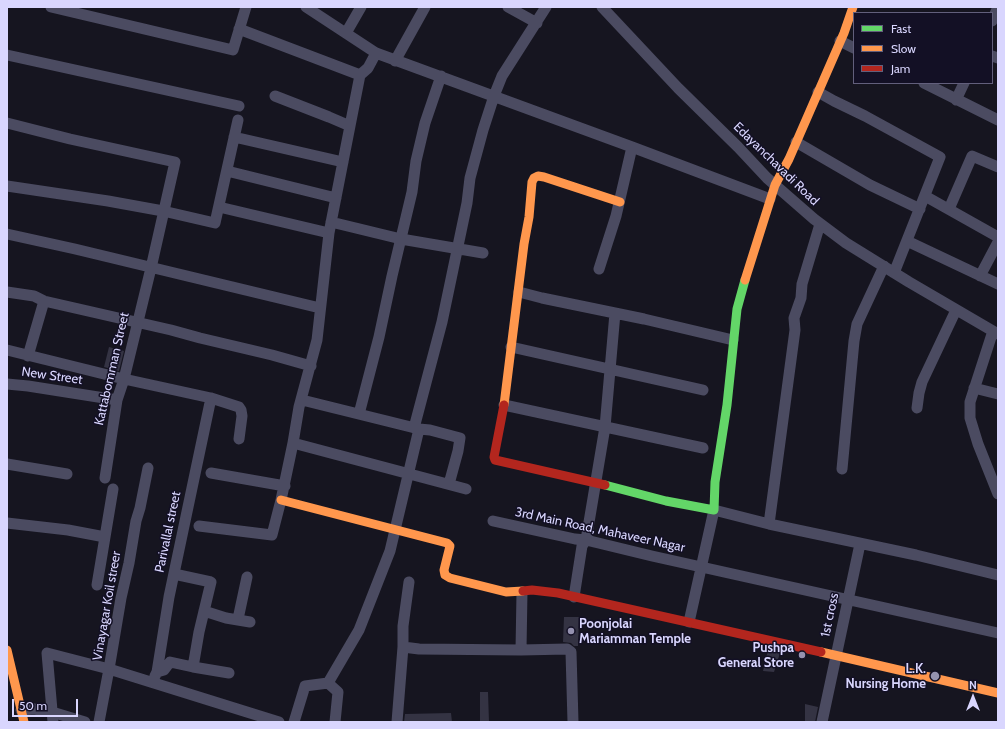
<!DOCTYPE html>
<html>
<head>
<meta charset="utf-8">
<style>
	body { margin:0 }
	#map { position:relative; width:1005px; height:729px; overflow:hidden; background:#161520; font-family:Cabin,sans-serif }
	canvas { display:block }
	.frame { position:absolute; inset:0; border:8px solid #d9d6fe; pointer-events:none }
	.legend { position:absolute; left:853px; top:12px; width:140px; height:72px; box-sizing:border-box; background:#131025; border:1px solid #625f7c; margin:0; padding:5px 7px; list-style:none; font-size:12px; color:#d9d6fe }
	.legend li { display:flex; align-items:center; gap:8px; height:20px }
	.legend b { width:20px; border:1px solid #625f7c }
	.north { position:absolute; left:953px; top:677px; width:40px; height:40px; -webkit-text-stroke:3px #131025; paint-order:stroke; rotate:0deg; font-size:11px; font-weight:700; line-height:16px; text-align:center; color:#d9d6fe }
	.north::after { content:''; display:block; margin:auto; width:14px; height:18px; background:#d9d6fe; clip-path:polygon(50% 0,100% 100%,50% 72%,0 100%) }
	.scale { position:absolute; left:12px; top:699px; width:66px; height:18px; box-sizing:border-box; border:2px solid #d9d6fe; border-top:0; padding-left:5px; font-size:12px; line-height:14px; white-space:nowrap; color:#d9d6fe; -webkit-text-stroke:3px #131025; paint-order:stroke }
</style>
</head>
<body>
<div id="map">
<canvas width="1005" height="729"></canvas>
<div class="frame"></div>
<ul class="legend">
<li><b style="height:5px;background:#63d668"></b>Fast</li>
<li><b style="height:5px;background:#ff974d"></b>Slow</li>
<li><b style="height:5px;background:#b3261e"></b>Jam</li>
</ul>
<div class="north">N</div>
<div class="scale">50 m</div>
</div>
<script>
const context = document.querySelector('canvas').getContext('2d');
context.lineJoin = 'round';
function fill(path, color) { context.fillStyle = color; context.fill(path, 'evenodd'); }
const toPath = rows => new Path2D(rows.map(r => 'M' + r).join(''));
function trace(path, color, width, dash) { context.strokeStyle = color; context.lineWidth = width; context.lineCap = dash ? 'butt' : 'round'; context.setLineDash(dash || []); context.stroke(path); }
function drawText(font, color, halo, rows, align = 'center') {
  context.font = font + ' Cabin,sans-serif'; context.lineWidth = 3; context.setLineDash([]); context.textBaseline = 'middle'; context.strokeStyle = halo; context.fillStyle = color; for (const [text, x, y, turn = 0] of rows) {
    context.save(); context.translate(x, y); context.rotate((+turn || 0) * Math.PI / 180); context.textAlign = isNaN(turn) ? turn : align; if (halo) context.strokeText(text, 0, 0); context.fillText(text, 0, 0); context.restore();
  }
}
fill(toPath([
	[109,347,124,351,119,371,104,367],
	[564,617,579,617,578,646,574,646,571,643,563,642],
	[768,650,774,650,775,652,780,653,774,672,763,671],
	[480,692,488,692,489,722,480,722],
	[805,704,818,707,815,722,805,722],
	[451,713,452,722,404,722,405,714]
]), '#343343');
trace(toPath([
	[51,7,233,50,246,7],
	[306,7,376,53,632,147,616,216,599,269],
	[508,7,537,23],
	[602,7,678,88,738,147,767,178,814,219,846,243,909,282,998,334],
	[992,21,998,7],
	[239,29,360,75,329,233,317,340,299,407,293,443,466,489],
	[346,33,361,7],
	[840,41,854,48],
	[7,55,239,106],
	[992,56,998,58],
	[395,61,425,7],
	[360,75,368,68,376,53],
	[924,83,998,120],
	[818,92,834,101,865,116,940,157,894,273],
	[275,96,329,117,350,126],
	[956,100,964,83],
	[7,123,70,139,175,162,151,268,124,379,117,400,105,478],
	[234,137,343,162],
	[796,142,870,185,920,209],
	[632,147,770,199],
	[227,171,336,198],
	[7,186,108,201,163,211,215,223,238,120],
	[925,196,998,237],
	[219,207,329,233],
	[949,209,972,156,998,167],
	[331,222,401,239,483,253],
	[7,234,75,249,320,308],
	[907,241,998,284],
	[980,276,998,242],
	[7,292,34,296,44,301,171,330,200,338,272,355,311,366],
	[519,292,542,298,644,319,733,340],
	[993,331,970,402,970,418,978,444,998,494],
	[511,347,703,390],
	[7,350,124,379,211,398,239,407,241,410,242,416,239,439],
	[28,356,44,301],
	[7,384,28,386,117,400],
	[974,388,998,394],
	[302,400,419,429,430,430,460,438,458,451,449,484],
	[504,405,703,448],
	[917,408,919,393,922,382,956,310],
	[359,414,379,337,392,276,412,192,416,161,425,123,441,76],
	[414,428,442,322,467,203,470,178,483,130,494,96,502,76,546,7],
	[7,464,67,474],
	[148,468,140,508,136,521,129,563,121,598,109,669,279,722],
	[842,469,854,341,857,324,884,266],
	[211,473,285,486],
	[493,521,575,539,586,540,652,556,998,633],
	[7,523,68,530,105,537],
	[769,524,795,330,794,318,801,298,802,284,820,224],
	[199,526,272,535,281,500,293,443],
	[97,585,113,489],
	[574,597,582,546,586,540,605,427,615,313],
	[204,611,226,618,250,622],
	[238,619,247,577],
	[689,622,714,510,769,524,916,555,998,575],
	[403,647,419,649,521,650,567,649,571,652,573,722],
	[521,650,522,592],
	[193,667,229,673],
	[157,672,169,597,211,398],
	[155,676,157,672,164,670,170,662,193,667,199,632,211,582,174,574],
	[21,710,34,709,52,712,85,722],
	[53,722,47,653,109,669,99,722],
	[294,722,305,686,328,683],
	[335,722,338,692,328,683,359,630,390,551,419,429],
	[397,722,403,647,403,626,409,582],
	[822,722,860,544]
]), '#4b4b61', 11);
trace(toPath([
	[605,485,666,501,714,510,715,482,727,405,737,309,745,280]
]), '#63d668', 9);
trace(toPath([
	[745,280,775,185,789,159,844,33,853,7],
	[504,405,524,244,529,217,532,182,534,178,538,176,544,177,620,202],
	[281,500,447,543,450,546,444,570,445,575,450,578,506,592,523,591],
	[7,650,24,722],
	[821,652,998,693]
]), '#ff974d', 9);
trace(toPath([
	[504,405,494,457,495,460,605,485],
	[523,591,532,590,558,593,821,652]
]), '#b3261e', 9);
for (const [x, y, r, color] of [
	[571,631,4,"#9592b0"],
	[802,655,4,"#9592b0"],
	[935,676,5,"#9592b0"]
]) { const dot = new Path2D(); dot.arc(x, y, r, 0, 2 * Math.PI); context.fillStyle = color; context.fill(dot); trace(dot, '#131025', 1.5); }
drawText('13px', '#d9d6fe', '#131025', [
	["Edayanchavadi Road",776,164,44],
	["Kattabomman Street",112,369,-77],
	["New Street",52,376,8],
	["3rd Main Road, Mahaveer Nagar",600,530,12],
	["Parivallal street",168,532,-78],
	["Vinayagar Koil streer",107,606,-80],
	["1st cross",830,615,-78]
]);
drawText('bold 13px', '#d9d6fe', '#131025', [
	["Poonjolai",579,624,"left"],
	["Mariamman Temple",579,639,"left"],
	["Pushpa",794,648],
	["General Store",794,663],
	["L.K.",926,669],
	["Nursing Home",926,684]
], 'right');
</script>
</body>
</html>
